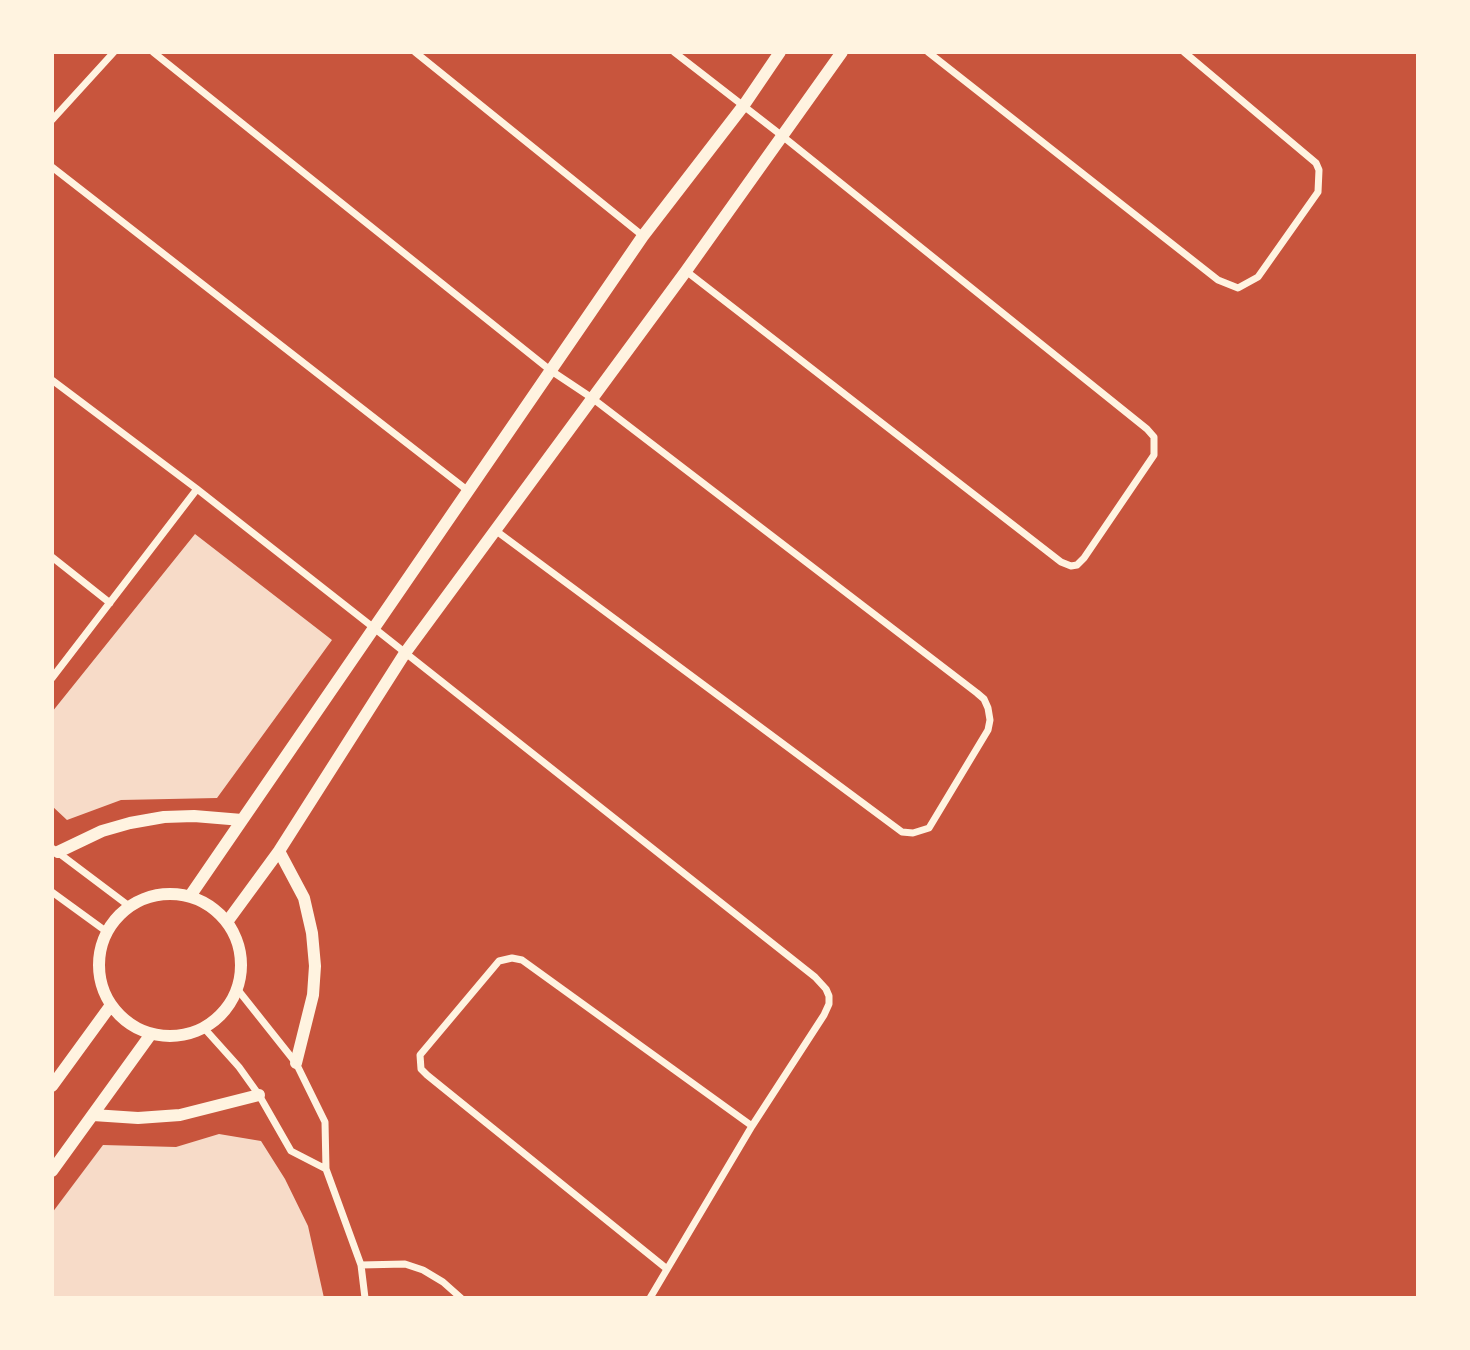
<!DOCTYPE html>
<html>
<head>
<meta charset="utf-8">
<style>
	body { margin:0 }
	#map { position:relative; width:1470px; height:1350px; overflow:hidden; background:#c8553d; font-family:"PT Sans",sans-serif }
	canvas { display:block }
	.frame { position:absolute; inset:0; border:54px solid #fff3e0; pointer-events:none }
</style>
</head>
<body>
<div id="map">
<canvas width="1470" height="1350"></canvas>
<div class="frame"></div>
</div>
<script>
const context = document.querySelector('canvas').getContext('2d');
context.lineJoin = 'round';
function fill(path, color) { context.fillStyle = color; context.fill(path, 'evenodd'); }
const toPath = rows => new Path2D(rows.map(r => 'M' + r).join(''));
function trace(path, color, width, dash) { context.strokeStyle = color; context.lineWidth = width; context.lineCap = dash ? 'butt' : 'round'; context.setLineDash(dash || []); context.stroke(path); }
fill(toPath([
	[195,534,332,640,217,798,121,800,67,820,52,806,52,712],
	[219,1134,261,1141,285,1179,308,1226,324,1298,52,1298,52,1213,103,1145,176,1147]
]), '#f7dbc8');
trace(toPath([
	[153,52,550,370,592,398,977,693,984,699,988,708,990,720,988,730,929,828,913,833,902,832,495,530],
	[415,52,643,236],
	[674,52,781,135,1147,429,1154,437,1154,455,1084,558,1077,565,1071,566,1061,562,686,271],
	[928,52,1218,280,1238,288,1258,277,1318,192,1319,170,1316,163,1184,52],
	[52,120,114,52],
	[52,167,467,490],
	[52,380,197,489,374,628,815,977,826,989,829,996,829,1004,824,1015,752,1126,650,1298],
	[52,557,110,603],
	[52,678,197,489],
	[52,848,129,906],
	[52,892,107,932],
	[238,990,296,1063,325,1122,326,1169,361,1265,365,1298],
	[204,1028,239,1067,259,1095,291,1151,326,1169],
	[361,1265,405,1264,423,1270,443,1282,461,1298],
	[667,1269,427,1075,421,1069,420,1055,499,961,512,958,522,960,752,1126]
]), '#fff3e0', 7);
trace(toPath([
	[279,851,304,898,312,933,315,966,313,995,296,1063],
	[58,852,102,831,130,823,164,817,194,816,242,820],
	'99 965a71 71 0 1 1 142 0a71 71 0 1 1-142 0Z',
	[190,896,643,236,744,105,780,52],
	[227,922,279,851,405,653,686,271,842,52],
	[52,1086,111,1005],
	[93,1115,138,1118,180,1115,259,1095],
	[52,1171,151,1034]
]), '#fff3e0', 12);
</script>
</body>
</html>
